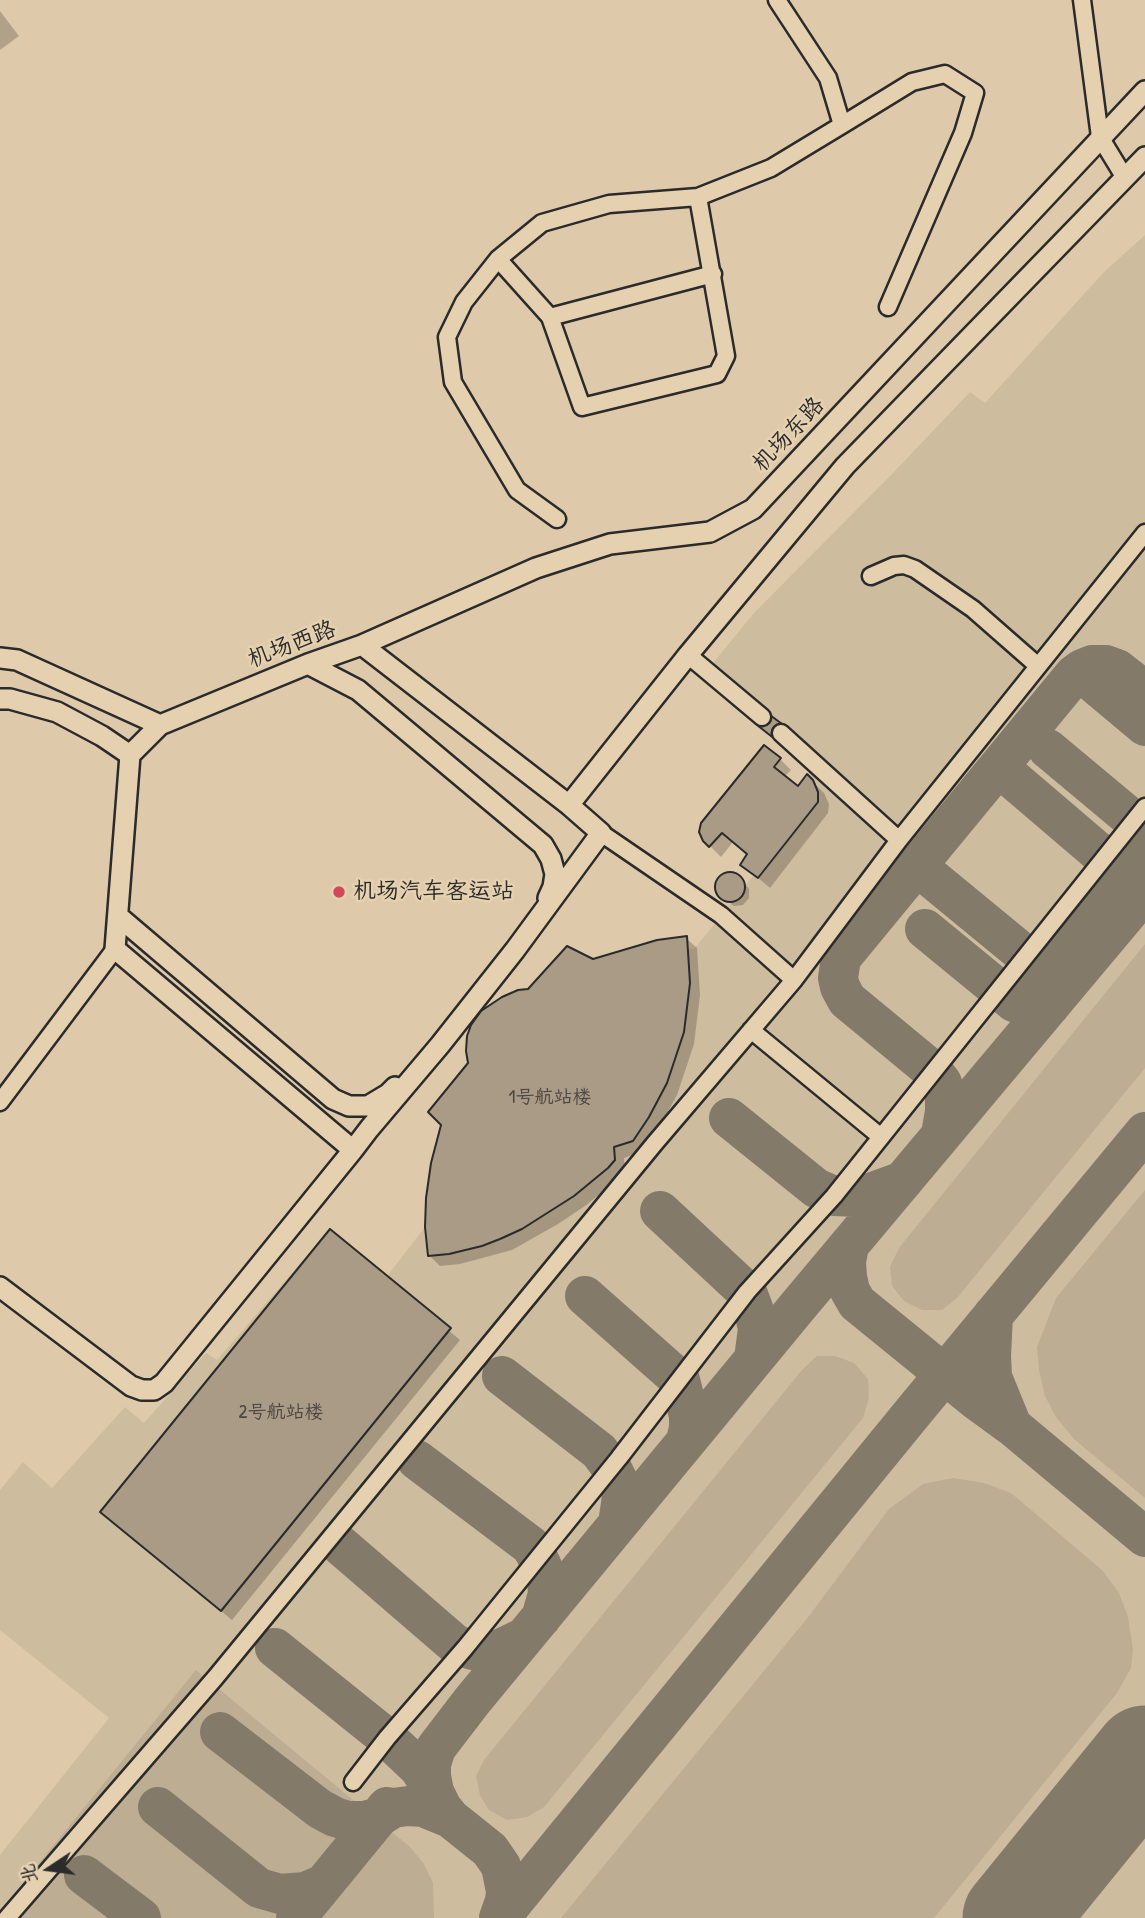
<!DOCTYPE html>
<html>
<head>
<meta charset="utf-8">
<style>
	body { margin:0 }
	#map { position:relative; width:1145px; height:1918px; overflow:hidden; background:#decaaa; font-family:"Patrick Hand","LXGW WenKai TC",sans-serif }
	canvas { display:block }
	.north { position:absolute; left:14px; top:1834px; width:70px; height:70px; -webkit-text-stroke:5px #e5d1af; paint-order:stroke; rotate:257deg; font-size:19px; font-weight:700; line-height:28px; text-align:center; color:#2b2b2b }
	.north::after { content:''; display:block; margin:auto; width:24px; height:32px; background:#2b2b2b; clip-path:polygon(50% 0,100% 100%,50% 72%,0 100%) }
</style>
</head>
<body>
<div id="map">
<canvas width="1145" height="1918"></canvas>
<div class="north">北</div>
</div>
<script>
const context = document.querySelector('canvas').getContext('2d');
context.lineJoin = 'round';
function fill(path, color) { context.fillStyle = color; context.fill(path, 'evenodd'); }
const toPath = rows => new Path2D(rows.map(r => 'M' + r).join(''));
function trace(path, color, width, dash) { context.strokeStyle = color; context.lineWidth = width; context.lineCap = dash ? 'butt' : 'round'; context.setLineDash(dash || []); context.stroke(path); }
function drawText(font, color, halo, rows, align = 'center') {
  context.font = font + ' "Patrick Hand","LXGW WenKai TC",sans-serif'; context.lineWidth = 5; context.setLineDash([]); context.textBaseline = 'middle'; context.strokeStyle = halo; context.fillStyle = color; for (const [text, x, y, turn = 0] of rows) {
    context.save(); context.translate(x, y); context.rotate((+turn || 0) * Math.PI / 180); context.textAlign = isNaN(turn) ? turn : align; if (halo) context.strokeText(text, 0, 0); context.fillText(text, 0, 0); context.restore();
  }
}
fill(toPath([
	[1145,235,1145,1918,0,1918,0,1855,109,1718,0,1630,0,1490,23,1462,52,1488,125,1407,144,1423,206,1353,217,1360,330,1229,388,1275,425,1227,431,1163,440,1125,428,1112,468,1063,466,1051,467,1036,471,1025,481,1011,502,997,518,990,529,989,567,946,593,959,657,940,687,936,688,949,695,948,754,875,759,878,818,802,818,792,813,780,807,774,813,766,757,725,762,717,709,668,754,613,891,475,970,392,985,403,1104,272]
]), '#cebc9f');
fill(toPath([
	[1145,944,1145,1068,957,1298,942,1310,922,1310,904,1301,892,1286,890,1267,899,1248],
	[1145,1190,1145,1498,1074,1439,1056,1417,1045,1396,1039,1371,1037,1347,1056,1298],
	[817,1356,835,1356,854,1363,868,1379,869,1398,863,1418,544,1807,527,1817,507,1820,489,1810,480,1795,476,1776,484,1760,802,1370],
	[953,1478,984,1483,1011,1493,1102,1570,1119,1593,1128,1617,1133,1650,1131,1668,1117,1693,934,1918,561,1918,809,1616,889,1509,923,1484],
	[196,1670,410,1847,424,1864,433,1883,434,1918,0,1918,0,1911]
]), '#bdad92');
fill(toPath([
	[0,11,19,36,0,50],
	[780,759,791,770,784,777,798,788,807,777,824,793,829,804,828,813,770,888,742,864,749,855,733,842,721,857,704,840],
	[734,873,738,875,749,889,749,898,743,905,734,906,720,896,717,888,719,880,725,874],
	[686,938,697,948,700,995,694,1044,677,1095,652,1140,643,1151,624,1158,625,1172,618,1179,585,1206,558,1224,512,1250,460,1264,440,1266,430,1256,529,990,593,961],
	[331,1232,460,1340,232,1620,113,1522]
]), '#0003');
trace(toPath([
	[1096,685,1145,726],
	[1048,749,1145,830],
	[1008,775,1097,851,1119,861,1145,859],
	[929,876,1025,955,1042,958,1066,955],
	[925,929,1014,1002,1027,1007,1038,1008,1050,1006],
	[1038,1019,1038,983,1040,964,1044,954,1145,829],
	[729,1118,816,1188,834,1196,859,1197,903,1181],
	[941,1135,945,1111,945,1094,942,1083,933,1071,847,1000,840,987,838,978,841,958,1074,675,1082,669,1092,665,1106,665,1117,669,1145,691],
	[660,1211,747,1292,754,1311,758,1329,754,1359],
	[849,1245,846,1262,847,1277,850,1291,857,1303,975,1399,1012,1426,1145,1537],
	[585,1296,680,1380,689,1416,689,1428,686,1441],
	[993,1315,991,1356,992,1377,1012,1426],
	[502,1376,599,1451,611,1467,618,1481,622,1497,618,1524],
	[417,1460,531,1546,540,1562,547,1578,548,1594,541,1618],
	[340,1545,456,1645,473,1650,488,1651,500,1649,525,1637],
	[275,1648,387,1738,419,1768,434,1792],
	[220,1732,320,1809,335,1817,348,1821,364,1821,379,1817,393,1808,408,1806,423,1807,450,1818],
	[158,1807,259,1888,280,1894,305,1892,322,1885],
	[84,1875,141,1918],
	[296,1918,387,1807],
	[499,1918,505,1901,506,1891,501,1866,490,1850,450,1818,442,1808,434,1792,431,1776,431,1764,436,1748,472,1701,798,1306,1145,892],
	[500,1918,914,1411,1145,1132]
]), '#847a6a', 40);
trace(toPath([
	[1014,1918,1145,1757]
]), '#847a6a', 103);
const building = toPath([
	[766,712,786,727,776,740,757,725,766,712],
	[764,745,781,758,774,767,798,786,807,774,813,780,818,792,818,802,758,878,740,865,747,854,722,833,709,847,703,841,699,832,701,823,764,745],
	'715 887a15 15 0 1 1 30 0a15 15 0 1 1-30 0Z',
	[687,936,690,983,684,1032,667,1083,649,1117,633,1141,614,1147,615,1160,608,1168,574,1196,522,1229,500,1239,482,1246,449,1254,428,1256,425,1227,426,1198,431,1163,441,1125,428,1112,468,1063,466,1051,467,1036,471,1025,481,1011,502,997,518,990,528,989,567,946,593,959,657,940,687,936],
	[330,1229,451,1328,221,1611,100,1512,330,1229]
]);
fill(building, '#a99b85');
trace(building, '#2b2b2b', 2);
const minor = toPath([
	[1082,0,1100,137,1125,178],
	[842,125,912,82,945,74,975,93,963,133,888,307],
	[498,259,550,317,582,407,717,374,726,356,698,197],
	[550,317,713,274],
	[557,519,517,490,453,382,447,337,464,302,498,259,542,223,609,204,698,197,771,168,842,125,828,78,777,0],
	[871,576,894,566,904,565,915,569,973,609,1038,666],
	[688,655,762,717],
	[781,733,899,840],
	[601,833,721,915,794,980],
	[751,1030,881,1137],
	[0,1102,115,949],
	[353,1782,387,1738,465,1648,619,1458,747,1292,834,1196,1145,807],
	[7,1918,215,1678,655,1143,794,980,899,840,1145,533]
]);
const major = toPath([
	[362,645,536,568,610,544,710,532,753,509,1145,91],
	[0,658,17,660,160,725,308,664,362,645,569,805,601,833,515,950,440,1045,369,1129,353,1150,115,949,130,755,160,725],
	[308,664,358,690,543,845,551,859,555,874,553,887,548,898],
	[0,699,10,699,57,712,102,736,130,755],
	[569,805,688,655,845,466,1145,157],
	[118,916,333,1099,349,1106,368,1106,388,1094,395,1087],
	[0,1287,131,1386,142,1390,154,1390,164,1383,353,1150]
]);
trace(minor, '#2b2b2b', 21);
trace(major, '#2b2b2b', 24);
trace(minor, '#e5d1af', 16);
trace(major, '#e5d1af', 19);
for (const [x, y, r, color] of [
	[339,892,7,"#d1495b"]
]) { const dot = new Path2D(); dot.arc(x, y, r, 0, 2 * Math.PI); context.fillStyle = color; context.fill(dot); trace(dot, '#e5d1af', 2.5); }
drawText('19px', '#4a4742', null, [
	["1号航站楼",550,1098],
	["2号航站楼",281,1413]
]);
drawText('23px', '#2b2b2b', '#e5d1af', [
	["机场东路",789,435,-47],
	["机场西路",292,645,-21]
]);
drawText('23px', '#2b2b2b', '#e5d1af', [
	["机场汽车客运站",353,892]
], 'left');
</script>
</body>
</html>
